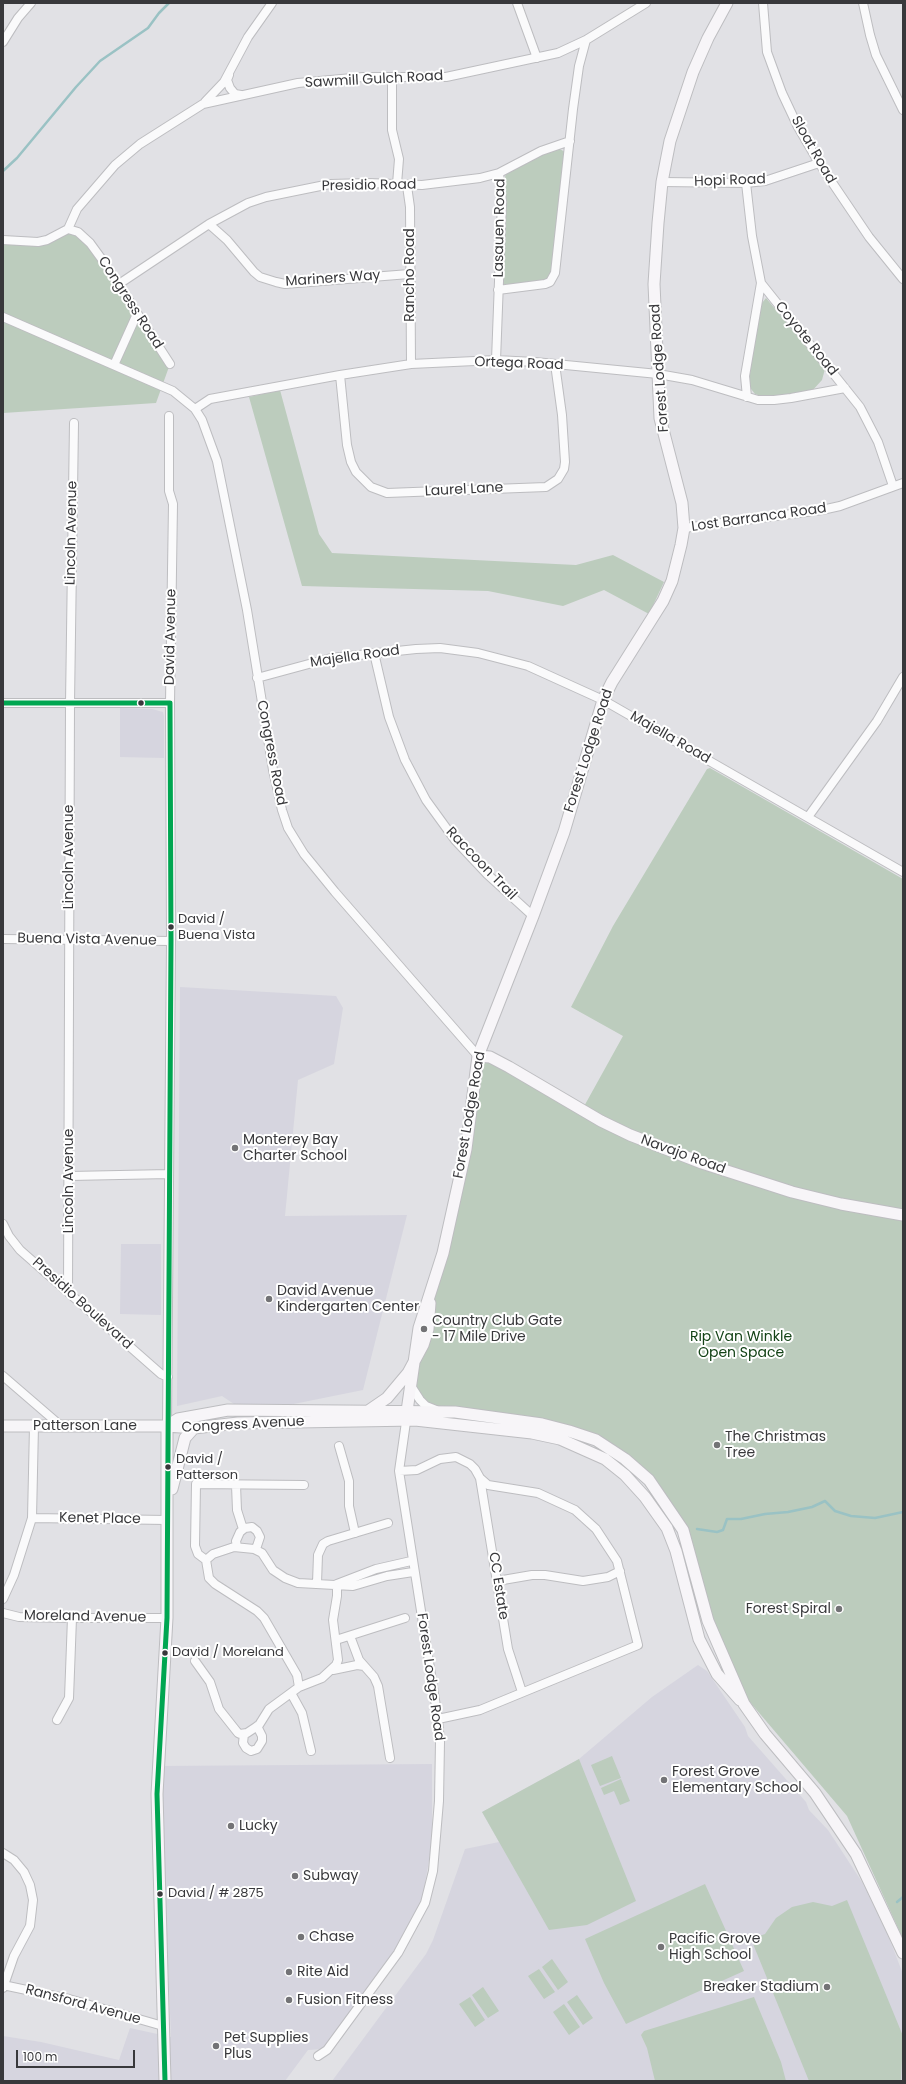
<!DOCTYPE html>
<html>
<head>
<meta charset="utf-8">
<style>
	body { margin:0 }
	#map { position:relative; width:906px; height:2084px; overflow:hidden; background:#e1e1e5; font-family:Poppins,sans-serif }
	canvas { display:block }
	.frame { position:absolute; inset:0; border:4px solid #38383b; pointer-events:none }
	.scale { position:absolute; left:16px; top:2050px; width:119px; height:18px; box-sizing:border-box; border:2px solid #38383b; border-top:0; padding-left:5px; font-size:12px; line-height:14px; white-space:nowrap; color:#38383b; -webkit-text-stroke:3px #fff; paint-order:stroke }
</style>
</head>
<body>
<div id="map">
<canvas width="906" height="2084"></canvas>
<div class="frame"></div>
<div class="scale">100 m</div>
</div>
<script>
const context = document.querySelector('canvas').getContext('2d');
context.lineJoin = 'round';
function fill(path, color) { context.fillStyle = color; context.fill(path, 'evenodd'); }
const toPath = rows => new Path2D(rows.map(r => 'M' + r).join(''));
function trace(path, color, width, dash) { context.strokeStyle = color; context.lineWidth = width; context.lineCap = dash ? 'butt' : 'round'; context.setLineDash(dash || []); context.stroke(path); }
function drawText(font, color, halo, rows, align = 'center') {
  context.font = font + ' Poppins,sans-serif'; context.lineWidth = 4; context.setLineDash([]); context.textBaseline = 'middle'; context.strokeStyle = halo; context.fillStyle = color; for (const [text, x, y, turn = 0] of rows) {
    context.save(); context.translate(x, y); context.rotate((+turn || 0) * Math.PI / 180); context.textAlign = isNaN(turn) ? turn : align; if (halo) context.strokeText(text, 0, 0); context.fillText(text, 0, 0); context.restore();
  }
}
fill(toPath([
	[120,708,152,709,163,712,164,716,164,758,120,757],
	[180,987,336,996,343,1008,334,1064,298,1080,285,1216,407,1215,363,1390,259,1411,243,1410,222,1396,177,1406],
	[121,1244,161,1244,161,1315,120,1314],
	[698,1665,707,1671,745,1727,748,1736,806,1802,809,1810,828,1830,862,1882,889,1938,903,1974,903,2081,332,2081,426,1954,433,1940,465,1849,499,1842,482,1812,579,1759,652,1697],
	[432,1764,432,1843,421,1906,390,1961,323,2049,308,2050,285,2081,3,2081,3,2036,41,2042,119,2060,130,2028,171,2037,160,1766]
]), '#d6d5df');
fill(toPath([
	[558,148,565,152,551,273,549,279,544,281,505,287,502,282,503,186,506,173,508,170],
	[68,229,90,243,170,364,156,403,3,413,3,240,38,242],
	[766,298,825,369,822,380,811,392,784,395,761,396,755,394,751,389,749,383,751,365,758,323,762,303],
	[280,390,319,534,332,553,576,565,613,555,664,582,649,614,604,590,563,606,488,591,302,586,249,397],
	[710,768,903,879,903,1939,847,1816,749,1701,737,1680,722,1651,688,1542,660,1494,596,1440,432,1409,413,1392,430,1296,443,1253,478,1056,582,1110,623,1036,571,1007,613,926,707,769],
	[612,1756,621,1778,600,1786,591,1765],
	[579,1759,636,1901,587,1925,549,1930,482,1812],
	[621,1779,630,1801,620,1805,614,1791,604,1795,601,1788],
	[705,1884,744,1971,626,2024,604,1983,585,1939],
	[847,1900,903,2036,901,2081,809,2081,751,1939,765,1934,776,1918,792,1907,813,1902,832,1906],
	[552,1959,568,1982,558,1990,542,1967],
	[539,1969,555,1992,544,1999,528,1976],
	[483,1987,499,2011,488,2018,472,1995],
	[577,1995,593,2018,583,2025,567,2002],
	[470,1997,485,2020,475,2027,459,2004],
	[754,1997,781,2062,786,2081,655,2081,647,2048,641,2035,644,2031],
	[564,2004,580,2027,569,2035,553,2012]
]), '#bcccbd');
trace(toPath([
	[3,171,17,158,76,87,100,61,148,28,159,13,169,3],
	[697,1529,717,1532,723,1530,727,1519,741,1519,765,1514,788,1512,812,1507,825,1501,835,1511,851,1516,875,1518,903,1512],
	[897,1902,903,1897]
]), '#9ac2c4', 2.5);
const street = toPath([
	[517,3,537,58],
	[763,3,767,52,782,93,798,127,819,163,869,237,903,279],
	[863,3,870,35,876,55,903,110],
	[3,42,18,18,31,3],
	[229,75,227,80,230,88,235,94,241,95],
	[392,77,392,130,399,159,397,184],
	[205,102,224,82,248,37,272,3],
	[662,182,746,183,765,181,819,163],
	[746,183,752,236,761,283,860,407,878,442,893,486],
	[407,186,410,207,411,364],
	[209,224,227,240,254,272,260,277,276,282,285,284,409,274],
	[68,229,77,209,115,165,140,144,203,104,298,83,363,77,446,77,558,53,586,40,646,3],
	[3,240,38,242,47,240,68,229,78,232,90,243,106,265,170,364],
	[119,284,209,224,248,203,266,197,330,184,368,183,422,185,480,178,499,173],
	[498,290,545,284,550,282,555,273,573,109,579,66,586,40],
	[3,317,173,391,195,409,202,420,217,461,247,610,273,770,282,810,288,828,304,854,335,892,478,1056],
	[496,360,502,202,499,173,541,151,570,141],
	[114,365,137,314],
	[340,375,347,445,351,462,356,472,371,487,387,493,546,487,558,479,564,469,565,462,562,415,555,364],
	[747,397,745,376,761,283],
	[195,409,210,399,340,375,411,364,496,360,535,362,658,374,692,380,758,400,774,400,791,398,845,388],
	[684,528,822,510,840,506,903,483],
	[374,653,389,717,405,760,426,800,455,840,487,874,533,916],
	[257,678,331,658,416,649,440,648,478,653,528,666,603,700,903,872],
	[3,703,170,703],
	[808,817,877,721,903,677],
	[3,939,171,941],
	[70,1176,169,1174],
	[3,1224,9,1236,20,1250,161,1374,168,1377],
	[68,1291,70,703,74,423],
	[3,1376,61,1426],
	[411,1386,420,1400,426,1406,436,1410],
	[167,1426,171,941,170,703,173,504,169,491,169,416],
	[339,1446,349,1481,349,1506,355,1533],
	[399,1471,417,1470,440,1459,456,1457,470,1464,475,1469,480,1478,488,1485,538,1493,575,1510,596,1529,617,1561,638,1645,480,1710,438,1719],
	[480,1478,508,1649,522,1692],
	[236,1485,237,1510,243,1529],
	[32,1518,167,1520],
	[237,1547,236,1541,240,1532,245,1528,252,1527,257,1531,260,1537,256,1549],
	[206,1560,213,1554,234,1547,254,1549,262,1553,273,1570,285,1578,298,1583,353,1586,387,1576,413,1572],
	[497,1581,532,1575,545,1575,583,1581,608,1577,620,1571],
	[317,1583,318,1555,323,1544,328,1541,388,1523],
	[337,1584,376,1569,411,1561],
	[3,1599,14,1575,32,1518,34,1426],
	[3,1613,19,1617,72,1618,167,1618],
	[350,1636,359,1660,374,1677,378,1686,390,1758],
	[336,1640,405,1618],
	[195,1661,210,1682,219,1709,238,1733,240,1734,247,1733,259,1725,269,1709,299,1687,322,1678,336,1665,338,1660,333,1620,337,1596,337,1584],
	[333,1670,357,1665,364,1666],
	[299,1687,297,1675,264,1618,257,1611,215,1584,209,1578,206,1560,198,1554,195,1546,196,1484,304,1485],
	[291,1693,302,1713,311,1751],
	[57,1720,69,1698,72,1618],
	[244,1734,243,1743,246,1748,251,1751,257,1749,262,1741,262,1736,257,1726],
	[3,1853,14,1860,24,1872,30,1885,33,1900,30,1926,14,1956,3,1988],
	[3,1985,69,1999,163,2026],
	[318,2056,327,2050,398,1953,425,1903,433,1871,439,1801,440,1742,438,1719,399,1471,407,1415]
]);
const secondary = toPath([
	[478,1056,490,1057,509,1067,601,1121,630,1135,702,1163,792,1192,841,1204,903,1215],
	[368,1411,387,1398,408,1373,423,1345,428,1329,430,1303],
	[407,1411,419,1328,443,1253,466,1149,478,1056,533,916,564,832,603,700,612,682,663,601,672,581,681,545,684,528,682,503,660,418,654,284,658,223,662,182,670,141,693,72,708,38,727,3],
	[3,1426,167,1426,194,1428,238,1423,415,1420,532,1433,560,1439,605,1459,625,1475,645,1497,667,1528,676,1551,699,1639,717,1674,740,1700],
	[167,1426,178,1419,228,1410,455,1412,542,1424,569,1431,596,1440,625,1459,649,1480,683,1530,708,1621,744,1704,765,1734,815,1793,856,1854,903,1953],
	[172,1489,185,1438,194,1428],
	[165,2081,157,1794,167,1618,167,1426]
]);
trace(street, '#bdbdc0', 10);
trace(secondary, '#bdbdc0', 13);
trace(street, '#fafafb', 8);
trace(secondary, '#f7f5f8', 11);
trace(toPath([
	[3,703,170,703],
	[165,2081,157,1794,167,1618,171,941,170,703]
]), '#00a651', 5);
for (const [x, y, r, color] of [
	[141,703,3.5,"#38383b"],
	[171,927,3.5,"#38383b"],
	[235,1148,4,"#737376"],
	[269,1299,4,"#737376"],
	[424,1329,4,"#737376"],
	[717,1445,4,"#737376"],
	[168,1467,3.5,"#38383b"],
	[839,1609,4,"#737376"],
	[165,1653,3.5,"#38383b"],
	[664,1780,4,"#737376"],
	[231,1826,4,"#737376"],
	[295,1876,4,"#737376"],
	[160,1894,3.5,"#38383b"],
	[301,1937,4,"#737376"],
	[661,1947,4,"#737376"],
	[289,1972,4,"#737376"],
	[827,1987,4,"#737376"],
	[289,2000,4,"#737376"],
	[216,2046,4,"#737376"]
]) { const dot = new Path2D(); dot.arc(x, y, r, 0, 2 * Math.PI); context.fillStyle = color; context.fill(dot); trace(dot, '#fff', 1.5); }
drawText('13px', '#38383b', '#fff', [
	["David /",178,920],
	["Buena Vista",178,936],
	["David /",176,1460],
	["Patterson",176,1476],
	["David / Moreland",172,1653],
	["David / # 2875",168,1894]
], 'left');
drawText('14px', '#38383b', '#fff', [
	["Sawmill Gulch Road",374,80,-3],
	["Sloat Road",813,150,60],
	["Hopi Road",730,181,-2],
	["Presidio Road",369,186,-1],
	["Lasauen Road",500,228,-89],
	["Rancho Road",410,275,-90],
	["Mariners Way",333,279,-4],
	["Congress Road",130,303,57],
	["Coyote Road",806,339,51],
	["Ortega Road",519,364,2],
	["Forest Lodge Road",660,368,-94],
	["Laurel Lane",464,490,-3],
	["Lost Barranca Road",759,518,-8],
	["Lincoln Avenue",72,533,-89],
	["David Avenue",171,637,-89],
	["Majella Road",355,657,-8],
	["Majella Road",670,738,30],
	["Forest Lodge Road",589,751,-72],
	["Congress Road",271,753,79],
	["Lincoln Avenue",69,857,-90],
	["Raccoon Trail",481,864,46],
	["Buena Vista Avenue",87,940,1],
	["Forest Lodge Road",470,1115,-80],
	["Navajo Road",683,1155,20],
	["Lincoln Avenue",69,1181,-90],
	["Presidio Boulevard",82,1304,42],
	["Congress Avenue",243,1425,-3],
	["Patterson Lane",85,1426],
	["Kenet Place",100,1519,1],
	["CC Estate",498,1586,81],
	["Moreland Avenue",85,1617,1],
	["Forest Lodge Road",430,1677,82],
	["Ransford Avenue",83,2005,15]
]);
drawText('14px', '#38383b', '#fff', [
	["Monterey Bay",243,1140],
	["Charter School",243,1156],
	["David Avenue",277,1291],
	["Kindergarten Center",277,1307],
	["Country Club Gate",432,1321],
	["- 17 Mile Drive",432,1337],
	["The Christmas",725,1437],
	["Tree",725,1453],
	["Forest Spiral",831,1609,"right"],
	["Forest Grove",672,1772],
	["Elementary School",672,1788],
	["Lucky",239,1826],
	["Subway",303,1876],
	["Chase",309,1937],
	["Pacific Grove",669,1939],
	["High School",669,1955],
	["Rite Aid",297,1972],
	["Breaker Stadium",819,1987,"right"],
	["Fusion Fitness",297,2000],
	["Pet Supplies",224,2038],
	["Plus",224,2054]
], 'left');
drawText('14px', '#124215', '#fff', [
	["Rip Van Winkle",741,1337],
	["Open Space",741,1353]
]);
</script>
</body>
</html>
